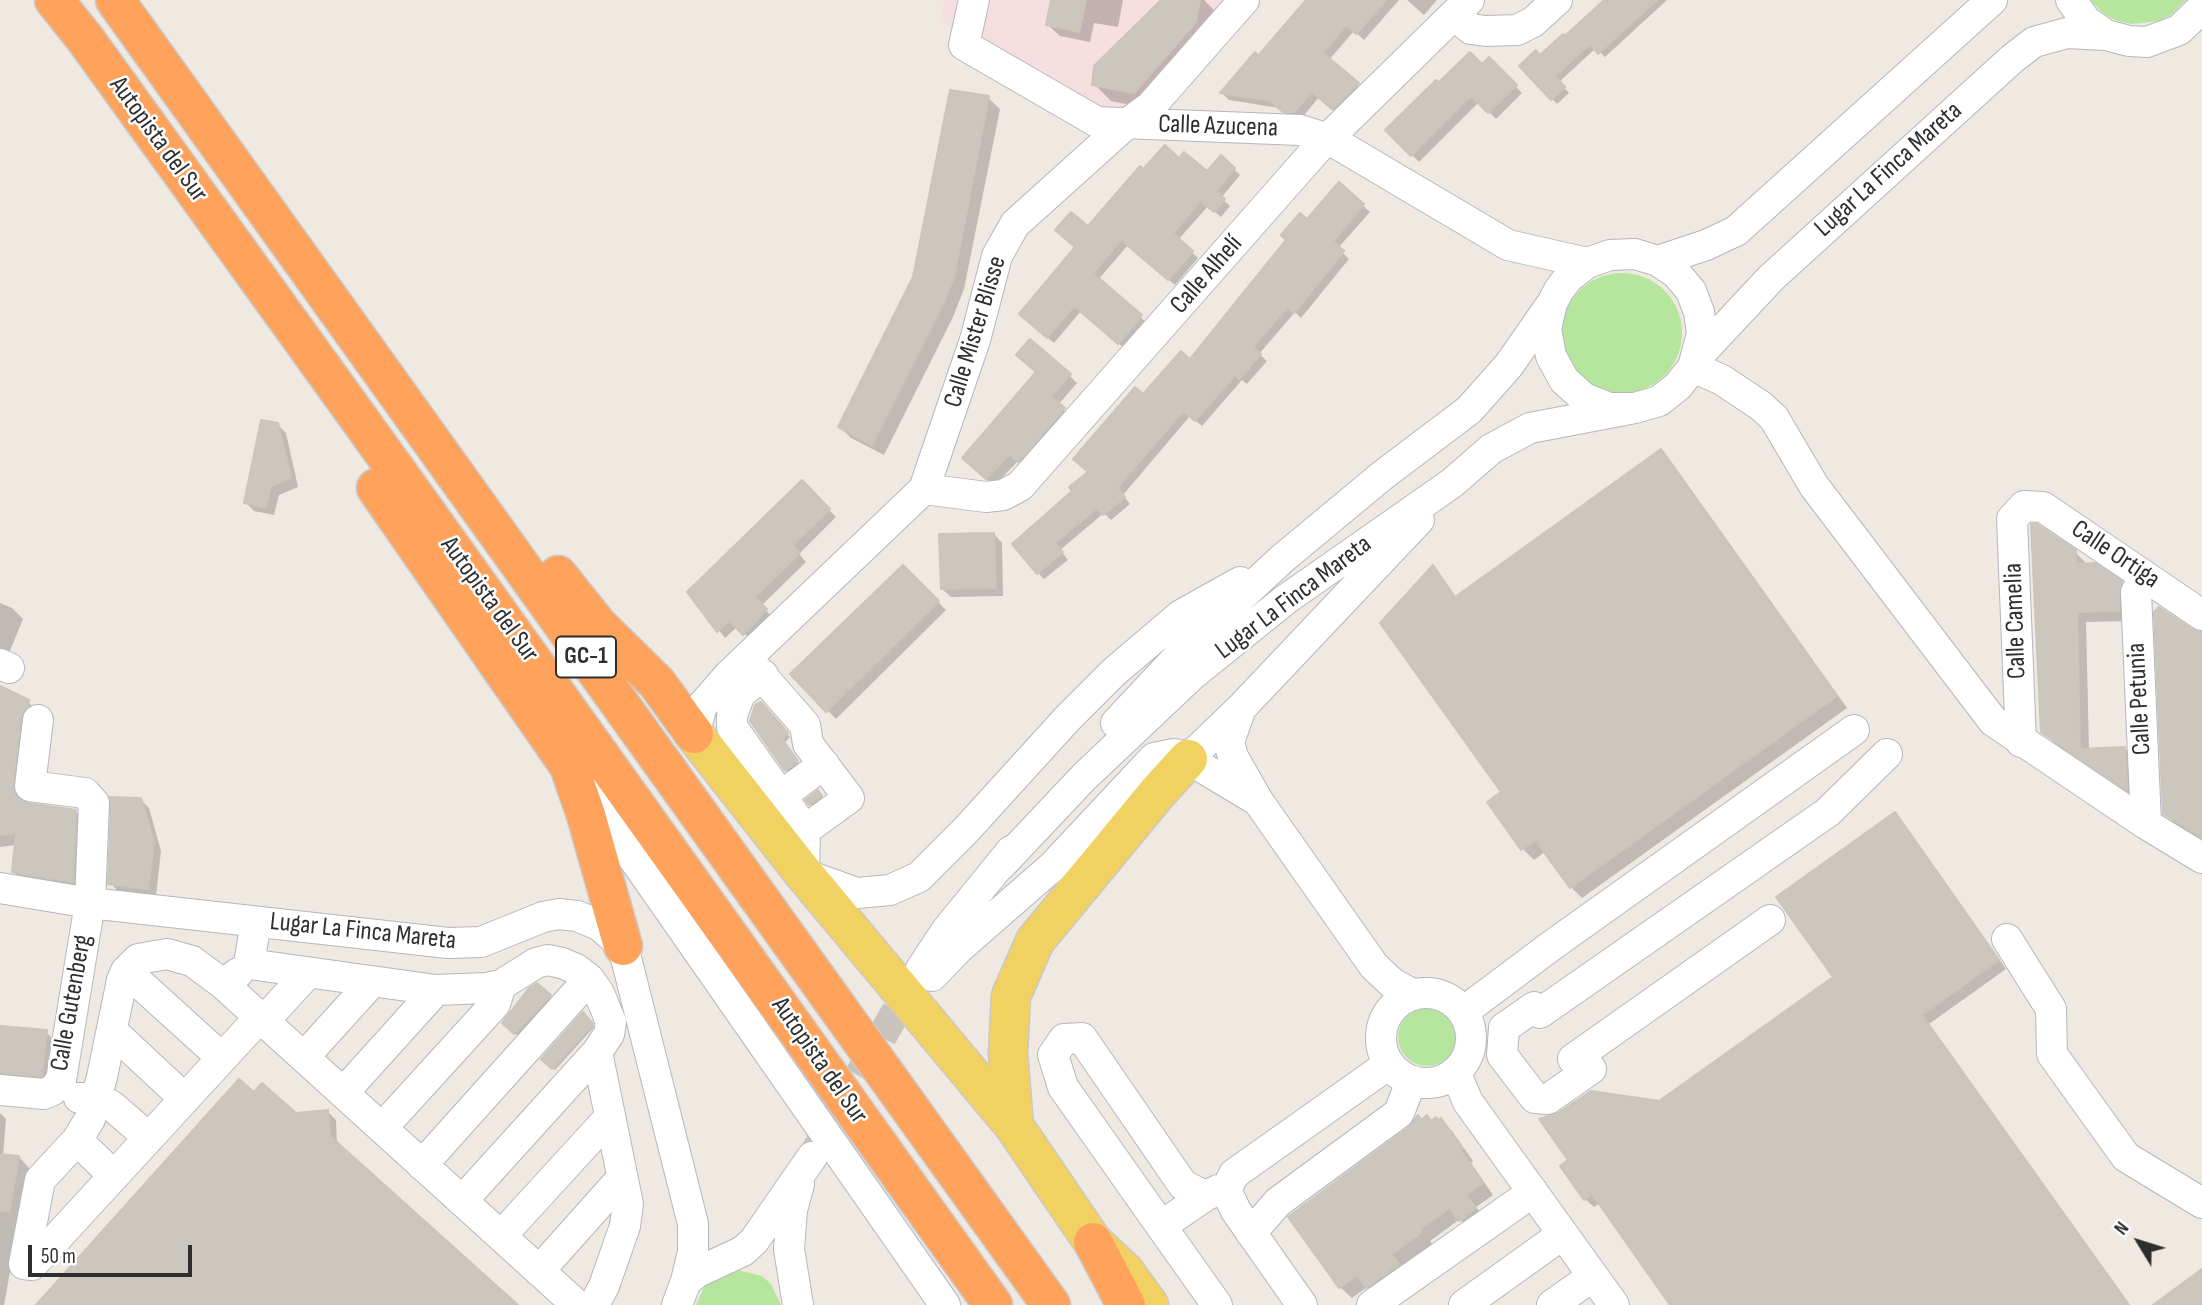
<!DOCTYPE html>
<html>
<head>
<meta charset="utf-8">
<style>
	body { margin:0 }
	#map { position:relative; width:2202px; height:1305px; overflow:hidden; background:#efe9e1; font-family:"Sofia Sans Condensed",sans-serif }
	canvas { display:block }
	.north { position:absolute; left:2104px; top:1207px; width:70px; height:70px; -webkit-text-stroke:5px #fff; paint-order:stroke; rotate:308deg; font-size:19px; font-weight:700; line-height:28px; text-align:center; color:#2e2e2e }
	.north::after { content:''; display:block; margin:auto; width:24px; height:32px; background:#2e2e2e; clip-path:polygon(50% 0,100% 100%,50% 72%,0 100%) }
	.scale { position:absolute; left:28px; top:1245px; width:164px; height:32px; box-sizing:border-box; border:4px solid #2e2e2e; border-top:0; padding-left:9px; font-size:21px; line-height:24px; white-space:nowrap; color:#2e2e2e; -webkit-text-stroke:5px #fff; paint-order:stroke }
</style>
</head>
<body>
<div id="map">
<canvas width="2202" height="1305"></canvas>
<div class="north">N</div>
<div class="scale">50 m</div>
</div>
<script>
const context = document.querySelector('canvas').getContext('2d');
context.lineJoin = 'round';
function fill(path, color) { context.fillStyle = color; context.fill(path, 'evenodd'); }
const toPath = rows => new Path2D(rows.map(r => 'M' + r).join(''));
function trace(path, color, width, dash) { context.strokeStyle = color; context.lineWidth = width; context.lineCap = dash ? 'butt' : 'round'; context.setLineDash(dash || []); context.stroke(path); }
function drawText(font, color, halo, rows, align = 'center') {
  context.font = font + ' "Sofia Sans Condensed",sans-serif'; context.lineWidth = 5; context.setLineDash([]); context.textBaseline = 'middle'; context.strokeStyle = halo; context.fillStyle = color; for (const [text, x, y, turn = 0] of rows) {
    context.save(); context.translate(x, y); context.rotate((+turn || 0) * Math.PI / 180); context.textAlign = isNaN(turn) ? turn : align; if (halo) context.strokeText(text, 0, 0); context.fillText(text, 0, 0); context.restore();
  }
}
fill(toPath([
	[944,0,1227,0,1125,113,1107,113,940,21]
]), '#f5dfe0');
fill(toPath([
	[2090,0,2186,0,2172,14,2160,21,2132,24,2118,21,2105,15],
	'1562 333a60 60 0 1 1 120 0a60 60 0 1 1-120 0Z',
	'1398 1037a29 29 0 1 1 58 0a29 29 0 1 1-58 0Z',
	[738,1270,762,1276,771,1284,781,1305,696,1305,705,1285,714,1277]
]), '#b6e59e');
fill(toPath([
	[1053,0,1123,0,1118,27,1094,23,1090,42,1060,36,1048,25],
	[1164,0,1204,0,1217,13,1151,109,1111,101,1094,84],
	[1308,0,1399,0,1364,40,1354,31,1329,60,1365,92,1340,115,1319,97,1301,119,1292,118,1279,108,1229,100,1222,93,1258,58],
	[1407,0,1437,0,1424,15],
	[1608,0,1667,0,1605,57,1596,48,1559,82,1569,93,1557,104,1522,66,1540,57,1565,39],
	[1489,59,1522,93,1496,119,1479,102,1419,162,1388,130,1439,85,1482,67],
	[988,98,1000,109,964,289,953,317,884,455,851,438,840,427,915,278],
	[1221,158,1240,175,1221,198,1230,206,1221,217,1208,206,1178,240,1198,258,1175,285,1128,245,1098,280,1147,323,1125,349,1081,311,1054,343,1027,320,1077,248,1088,228,1143,171,1180,160,1207,174],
	[1339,185,1370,212,1338,248,1349,259,1301,318,1295,312,1259,354,1267,361,1247,384,1242,380,1202,426,1190,416,1123,495,1130,504,1111,520,1104,513,1060,550,1068,560,1044,579,1038,573,1075,491,1143,397,1190,362],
	[1038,373,1069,375,1077,383,1058,405,1071,417,1027,468,1018,461,994,486,972,466],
	[278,425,286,433,298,487,279,495,274,515,254,511,246,503],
	[1661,451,1672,463,1847,708,1582,898,1571,887,1546,851,1534,860,1523,849,1489,802,1503,792,1433,568,1457,598],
	[802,482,836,517,799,554,806,562,761,606,773,617,752,641,737,627,725,638,690,592],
	[994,534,1002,543,1003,596,951,597,942,589],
	[2075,552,2085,562,2085,565,2120,583,2131,593,2129,621,2086,622,2089,750,2124,748,2134,758,2136,798,2053,742,2043,731],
	[903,567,946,610,836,719,792,674],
	[0,603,12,608,23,619,7,658,0,661],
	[2191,631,2202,634,2202,839,2175,824,2165,813],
	[0,688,28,702,39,713,23,796,24,804,75,811,87,822,84,893,25,883,14,872,16,845,0,847],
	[761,704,790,737,784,743,800,765,789,773,751,721],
	[818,792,823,798,812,806,808,800],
	[140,799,149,808,161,851,156,896,119,892,110,883],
	[1895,814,1903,822,2006,969,1929,1024,2130,1305,1672,1305,1600,1203,1594,1207,1585,1199,1660,1103,1835,977],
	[537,985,554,1001,519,1037,504,1023],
	[583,1015,594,1027,555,1070,543,1059],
	[0,1028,46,1032,57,1043,52,1086,0,1088],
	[254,1095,296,1115,328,1112,336,1120,337,1145,515,1305,39,1305],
	[0,1113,6,1119,3,1156,19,1157,29,1168,4,1305,0,1305],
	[1441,1120,1452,1131,1473,1161,1471,1163,1493,1195,1476,1207,1486,1220,1471,1231,1460,1219,1430,1241,1432,1244,1402,1266,1378,1298,1367,1287,1352,1298,1340,1287,1421,1122,1438,1122]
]), '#0003');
const building = toPath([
	[1051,0,1086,0,1079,32,1046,25,1051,0],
	[1161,0,1200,0,1196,22,1134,93,1092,85,1094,66,1161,0],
	[1306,0,1386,0,1356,34,1346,25,1323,53,1359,83,1332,109,1312,92,1294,112,1283,112,1270,101,1220,93,1255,52,1258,56,1306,0],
	[1604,0,1657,0,1598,54,1590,44,1555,76,1565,87,1551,100,1519,66,1536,50,1540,55,1563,34,1565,36,1604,0],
	[1470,52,1482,64,1489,57,1517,85,1488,113,1471,96,1411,156,1385,130,1436,80,1439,82,1470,52],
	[950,90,989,96,954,277,942,306,872,445,838,427,913,277,950,90],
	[1165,145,1179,158,1184,152,1207,171,1221,155,1235,168,1216,191,1225,199,1214,212,1200,201,1173,233,1193,251,1168,280,1121,240,1093,273,1142,315,1118,344,1074,306,1047,338,1019,314,1075,247,1055,230,1071,212,1088,226,1140,166,1143,169,1165,145],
	[1339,182,1364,204,1333,241,1344,251,1294,313,1287,307,1253,347,1261,354,1239,379,1235,375,1195,421,1183,411,1117,488,1125,497,1103,515,1097,508,1055,543,1063,552,1037,574,1012,544,1072,491,1069,487,1088,472,1073,459,1135,387,1143,394,1181,351,1190,359,1286,240,1281,235,1300,213,1307,219,1339,182],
	[1030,339,1071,374,1051,396,1065,408,1018,462,1010,454,986,479,962,458,1036,372,1016,355,1030,339],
	[261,420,278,423,291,478,271,486,266,508,244,503,261,420],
	[1661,449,1837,696,1570,888,1535,840,1521,850,1487,802,1501,792,1380,623,1433,565,1455,597,1661,449],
	[802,480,830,509,793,545,800,553,755,597,767,609,743,635,729,621,717,632,687,592,802,480],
	[2031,524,2037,524,2076,550,2076,564,2095,563,2122,581,2119,593,2119,611,2077,612,2080,749,2125,747,2127,790,2041,732,2031,524],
	[994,533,996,588,941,589,939,534,994,533],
	[903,565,939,601,826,712,790,674,903,565],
	[2159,607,2192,629,2202,632,2202,837,2163,814,2154,612,2159,607],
	[0,686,29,700,28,706,21,718,13,784,14,793,20,800,28,803,76,810,73,882,12,872,16,833,0,835,0,686],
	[761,702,788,733,782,739,798,761,785,771,750,721,755,705,761,702],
	[818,790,822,796,809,805,805,800,818,790],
	[109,797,141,798,154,842,148,889,108,884,111,804,109,797],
	[1895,812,1999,960,1922,1015,2129,1305,1670,1305,1592,1194,1584,1200,1560,1166,1568,1160,1539,1119,1558,1113,1591,1091,1659,1101,1833,977,1776,897,1895,812],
	[537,983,551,995,514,1034,502,1023,529,988,537,983],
	[583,1012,593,1024,552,1069,541,1059,583,1012],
	[0,1026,47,1030,42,1076,0,1073,0,1026],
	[239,1079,254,1092,262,1083,296,1113,328,1110,330,1136,518,1305,36,1305,239,1079],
	[1418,1115,1421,1120,1427,1115,1431,1121,1436,1117,1438,1120,1441,1118,1463,1149,1461,1151,1483,1183,1466,1195,1476,1208,1459,1221,1450,1208,1420,1229,1422,1232,1392,1254,1399,1264,1366,1288,1357,1275,1339,1288,1288,1217,1409,1127,1418,1115],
	[0,1154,19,1156,9,1212,0,1211,0,1154],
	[2202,1269,2202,1305,2153,1305,2202,1269]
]);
fill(building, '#cbc7bf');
trace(building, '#cbc5ba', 2);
trace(toPath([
	[814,1154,915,979]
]), '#c8c4bd', 30, [30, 15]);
const minor = toPath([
	[974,0,964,45,1097,122,1300,130,1329,139,1508,245,1587,263],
	[2071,0,2086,21,2106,35,2129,41,2147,42,2179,30,2202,8],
	[1455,16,1471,29,1486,31,1517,30,1533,22,1557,0],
	[1658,261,1706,245,1736,231,1992,0],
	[1698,356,1771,278,2012,59,2034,42,2067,33,2106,35],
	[1693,367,1722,380,1761,406,1774,418,1814,486,1993,721,2146,824,2202,858],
	[924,489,986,497,1003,495,1020,486,1317,149,1469,0],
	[749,661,805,725,808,744,849,798,805,830],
	[0,664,9,668],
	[763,675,740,694,732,715,732,727,805,830,804,874,857,893,890,890,919,877,966,830,1067,719,1114,672,1181,615,1240,582],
	[1241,708,1229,742,1233,757,1258,801,1374,966,1392,983,1414,995],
	[1116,723,1192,642,1283,558,1383,475,1469,410,1509,365,1550,306],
	[694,734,702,706,729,675,924,489,975,340,997,256,1015,224,1125,125,1151,106,1244,0],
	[2021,742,2012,519,2024,506,2043,507,2202,615],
	[1188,759,1242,707,1419,520],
	[585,789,945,1305],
	[781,796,824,764],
	[2146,824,2136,592,2146,577],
	[1001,865,1084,777,1192,675,1285,600,1452,483,1491,449,1530,428,1635,408,1659,401,1678,386,1693,367,1702,334,1699,312,1691,291,1676,273,1658,261,1635,254,1610,255,1587,263,1568,278,1559,290,1552,303,1546,329,1551,356,1564,380,1584,398,1609,408,1635,408],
	[0,888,90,903,448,943,481,942,543,917,559,914,577,916,599,925,623,946,693,1224,693,1252,686,1281],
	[256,922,249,964,436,990,486,988,501,985,536,963,548,960,562,963,576,969,589,979,599,993,611,1022,609,1034,597,1052,462,1201],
	[2007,939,2051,1009,2052,1054,2126,1157,2202,1203],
	[921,969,946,931,1011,851],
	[126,971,222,1058],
	[238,973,223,984,577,1305],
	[932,976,958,949,1053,866,1154,758,1174,754,1188,759,1258,801],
	[223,984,192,961,167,954,138,959,126,971,122,980,102,1077,90,1119,77,1140,40,1180,24,1264,32,1265,260,1017,272,1012,308,973],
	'1381 1038a45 45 0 1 1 90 0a45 45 0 1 1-90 0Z',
	[1534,1007,1504,1028,1502,1055,1535,1098,1548,1099,1591,1069],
	[1463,1012,1551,946,1854,730],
	[1540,1013,1828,812,1887,754],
	[112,1031,185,1099],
	[304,1057,371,983],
	[1573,1059,1770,920],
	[1455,1072,1468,1102,1614,1305],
	[0,1090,44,1094,53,1090,61,1080,90,903,94,803,85,793,30,786,38,720],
	[343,1093,436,990],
	[79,1098,96,1098,112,1106,149,1138],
	[382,1128,495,1004,501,985],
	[77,1140,114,1176],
	[422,1165,589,979],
	[1226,1190,1234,1174,1389,1064],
	[1226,1190,1236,1211,1302,1305],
	[1161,1226,1063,1087,1053,1055,1064,1039,1082,1038,1183,1185,1205,1196],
	[1251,1233,1278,1202,1399,1113,1407,1092,1414,1081],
	[501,1236,609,1118],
	[539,1271,622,1178],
	[594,1305,604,1286,625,1226,628,1204,597,1052],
	[677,1305,686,1281,698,1272,743,1251,754,1241,812,1157],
	[798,1305,789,1249,792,1210,799,1184],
	[1217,1305,1161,1226,1205,1196,1218,1190],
	[1372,1305,1533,1192],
	[1464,1305,1563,1234],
	[1552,1305,1593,1276]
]);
const major = toPath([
	[694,734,804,874,1014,1126,1093,1242,1125,1272,1149,1305],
	[1014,1126,1008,1052,1011,996,1035,941,1158,792,1188,759]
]);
const highway = toPath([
	[54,0,86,40,401,477,993,1305],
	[115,0,1051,1305],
	[376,488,569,766,586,815,623,946],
	[558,575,598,625,657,683,694,734],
	[1093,1242,1126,1305]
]);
trace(minor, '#b4b7c1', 32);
trace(major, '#c9c9c9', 41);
trace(highway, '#c9c9c9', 41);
trace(minor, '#fff', 30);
trace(major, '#f2d163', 38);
trace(highway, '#ffa35c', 38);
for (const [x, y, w] of [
	[586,657,60]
]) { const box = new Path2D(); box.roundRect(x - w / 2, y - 20.5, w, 41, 5); context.fillStyle = '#fff'; context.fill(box); trace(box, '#2e2e2e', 2); }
drawText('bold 24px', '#2e2e2e', null, [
	["GC-1",586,657]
]);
drawText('26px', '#2e2e2e', '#fff', [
	["Calle Azucena",1218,127,2],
	["Autopista del Sur",158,140,54],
	["Lugar La Finca Mareta",1889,170,-42],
	["Calle Alhelí",1207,275,-49],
	["Calle Mister Blisse",976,332,-73],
	["Calle Ortiga",2115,555,34],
	["Lugar La Finca Mareta",1294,598,-37],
	["Autopista del Sur",489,600,54],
	["Calle Camelia",2016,621,-92],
	["Calle Petunia",2140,699,-93],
	["Lugar La Finca Mareta",363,932,6],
	["Calle Gutenberg",72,1003,-80],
	["Autopista del Sur",819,1061,55]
]);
</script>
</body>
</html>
